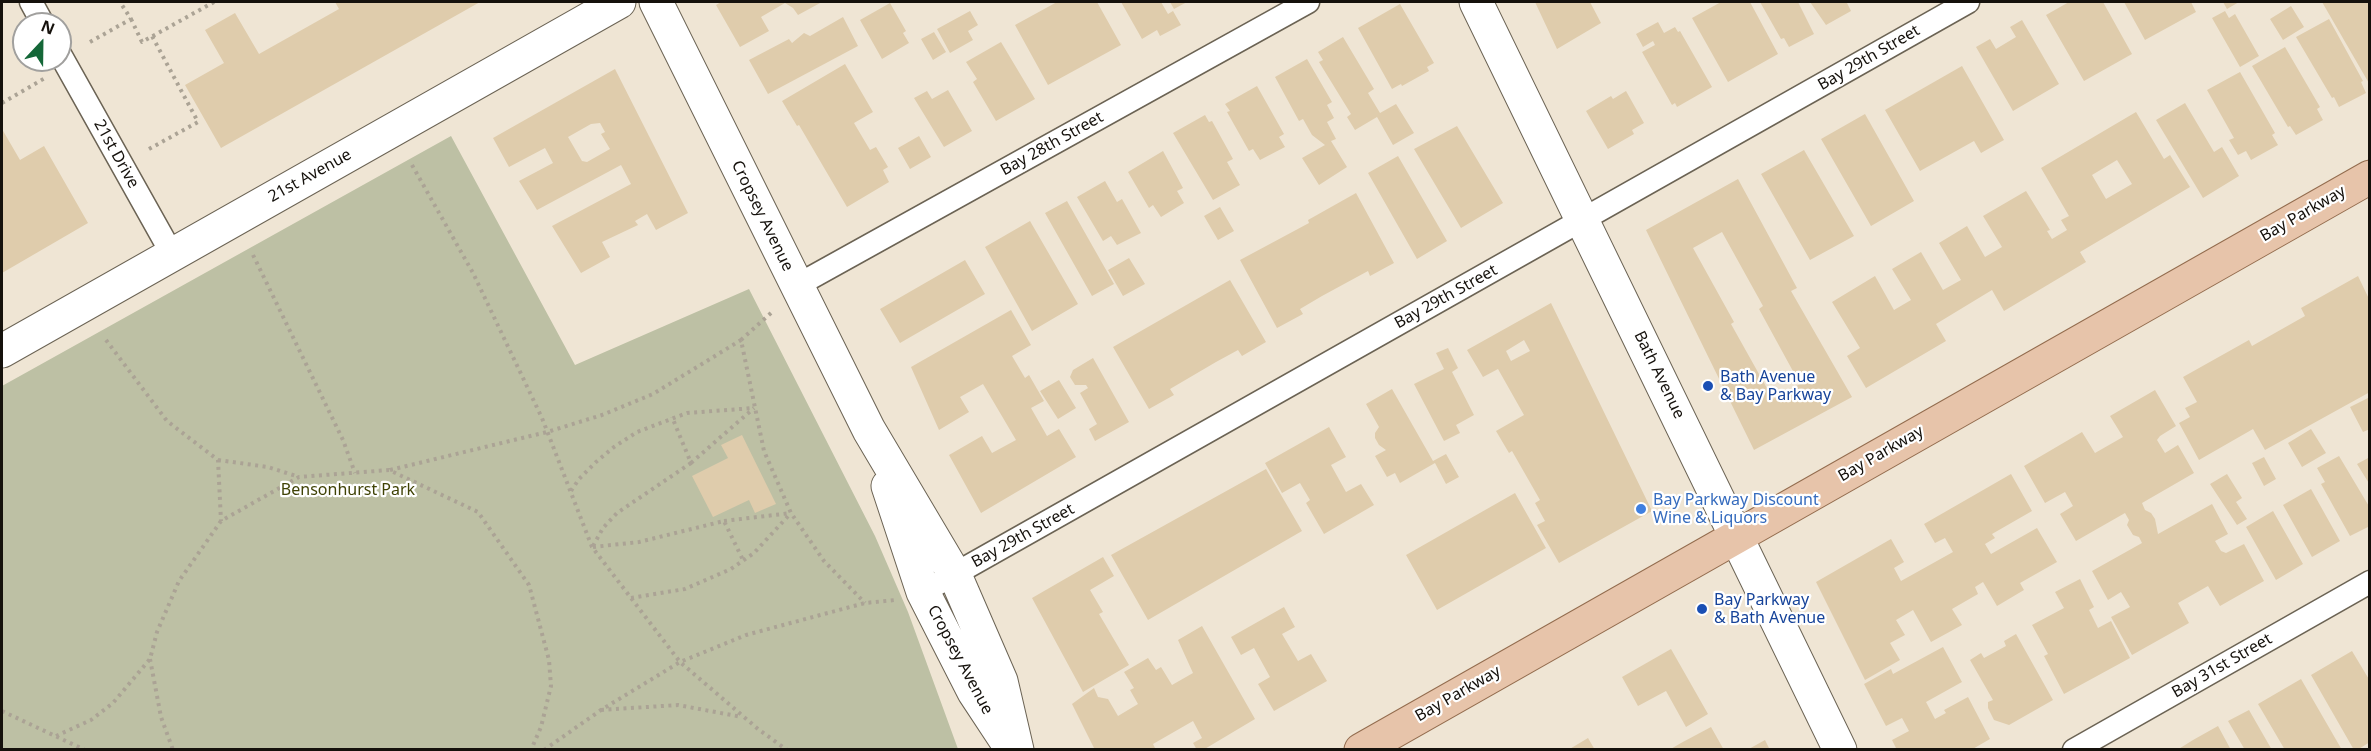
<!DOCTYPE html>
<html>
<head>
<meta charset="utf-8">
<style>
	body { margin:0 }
	#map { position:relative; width:2371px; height:751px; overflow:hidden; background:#efe5d4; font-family:"Noto Sans",sans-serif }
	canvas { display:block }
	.frame { position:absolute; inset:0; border:3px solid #15110c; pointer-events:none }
	.north { position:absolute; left:12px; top:12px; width:60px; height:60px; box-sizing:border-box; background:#fff; border:2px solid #a1a09e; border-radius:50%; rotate:22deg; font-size:16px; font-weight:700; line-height:24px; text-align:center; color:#15110c }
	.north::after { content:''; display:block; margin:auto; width:21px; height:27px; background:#146738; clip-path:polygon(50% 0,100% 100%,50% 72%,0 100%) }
</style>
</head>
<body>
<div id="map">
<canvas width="2371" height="751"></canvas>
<div class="frame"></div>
<div class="north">N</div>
</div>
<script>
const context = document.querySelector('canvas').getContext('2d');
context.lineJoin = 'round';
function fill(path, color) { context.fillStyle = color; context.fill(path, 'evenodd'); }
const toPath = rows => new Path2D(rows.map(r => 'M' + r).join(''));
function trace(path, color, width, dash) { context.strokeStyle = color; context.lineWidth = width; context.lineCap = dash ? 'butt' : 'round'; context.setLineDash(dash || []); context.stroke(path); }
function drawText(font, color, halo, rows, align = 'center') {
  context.font = font + ' "Noto Sans",sans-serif'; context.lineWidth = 4.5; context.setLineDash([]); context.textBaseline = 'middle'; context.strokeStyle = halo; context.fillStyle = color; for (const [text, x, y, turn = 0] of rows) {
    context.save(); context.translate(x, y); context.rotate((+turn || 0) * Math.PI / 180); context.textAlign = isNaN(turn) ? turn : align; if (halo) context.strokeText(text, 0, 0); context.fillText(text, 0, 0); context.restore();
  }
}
fill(toPath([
	[451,136,575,365,749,289,875,536,908,612,958,749,2,749,2,386]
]), '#bdc0a4');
fill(toPath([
	[335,2,480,2,221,148,185,85,224,63,205,30,235,13,259,54,339,9],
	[721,2,822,2,798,15,793,8,785,3,761,17,769,31,740,47,716,5],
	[1057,2,1097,2,1121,45,1048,85,1015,25],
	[1121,2,1161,2,1168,14,1173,11,1181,25,1160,36,1157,30,1142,39],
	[1170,2,1187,2,1174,9],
	[1535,2,1590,2,1601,23,1557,49],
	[1721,2,1750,2,1778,54,1728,82,1692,18],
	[1760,2,1798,2,1814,34,1789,47,1784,38,1781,39],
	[1810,2,1850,2,1847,3,1851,11,1826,25],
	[2069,2,2103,2,2132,54,2084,81,2046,15],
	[2124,2,2191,2,2196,12,2145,40],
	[2223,2,2239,2,2227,9],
	[2322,2,2370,2,2370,85],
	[890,3,906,31,903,33,909,43,882,59,860,20],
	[1400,4,1434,63,1427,67,1429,71,1402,86,1401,84,1392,89,1358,28],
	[2291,6,2304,27,2283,40,2270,19],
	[970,11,978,25,968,31,973,40,950,53,937,29],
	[2225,11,2229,18,2235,14,2259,56,2240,67,2212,18],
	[843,17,858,46,768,94,749,60,789,39,792,43,804,33,810,36],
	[2329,19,2363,81,2361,82,2366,93,2339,107,2334,97,2332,98,2296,37],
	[2022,20,2059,84,2013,111,1976,47,1990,39,1996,49,2016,37,2010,27],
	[1658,22,1664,33,1675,27,1678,32,1680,31,1712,87,1677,107,1675,103,1672,105,1642,52,1655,45,1653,41,1643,47,1636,34],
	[934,32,946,52,933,60,921,39],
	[1343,37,1374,89,1368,93,1380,113,1396,104,1414,133,1393,145,1377,117,1355,130,1347,117,1351,114,1319,62,1323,60,1318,52],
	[1001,42,1035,99,996,121,973,82,977,79,966,62],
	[2285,47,2320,107,2317,109,2323,120,2296,135,2290,126,2288,127,2252,66],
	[1307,59,1332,102,1327,105,1334,118,1327,122,1336,139,1331,141,1347,167,1319,185,1302,158,1325,145,1312,135,1303,119,1299,121,1275,77],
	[845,64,873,112,854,123,870,150,876,147,888,167,883,170,889,182,847,207,799,125,797,126,782,101],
	[1962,66,2004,140,1981,153,1974,141,1920,171,1885,110],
	[615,69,688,213,656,230,647,214,635,221,638,225,602,242,610,257,581,273,552,226,631,184,621,165,537,210,519,181,553,163,545,148,509,167,493,138],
	[600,123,605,132,601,134,610,149,587,162,582,161,568,137,591,124],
	[2240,72,2275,133,2272,135,2278,145,2251,160,2246,151,2238,155,2229,140,2234,138,2207,90],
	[1257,86,1284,134,1279,137,1285,147,1260,160,1253,149,1249,151,1227,112,1230,111,1225,104],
	[948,90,972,131,944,147,914,98,927,91,932,99],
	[1626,91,1644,123,1632,130,1634,134,1608,149,1586,111,1611,96,1613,99],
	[2185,103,2214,152,2222,147,2239,176,2203,198,2156,120],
	[2136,112,2164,159,2170,155,2190,187,2080,252,2086,262,2004,311,1992,290,1936,324,1946,341,1866,388,1847,356,1860,348,1832,302,1875,276,1894,310,1911,300,1892,269,1921,252,1943,290,1961,280,1939,243,1967,226,1985,257,2002,247,1983,216,2026,191,2050,230,2047,231,2052,239,2067,230,2061,220,2069,216,2041,168],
	[2117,160,2132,184,2106,199,2092,175],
	[1865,114,1914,201,1871,226,1821,139],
	[1205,115,1209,122,1212,121,1233,159,1227,162,1240,185,1213,200,1173,133],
	[1457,126,1503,203,1461,228,1414,149],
	[2,129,20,160,44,146,88,223,2,273],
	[919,136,931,157,910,169,898,148],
	[1804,150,1854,236,1810,260,1761,174],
	[1163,151,1183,188,1177,191,1184,203,1161,217,1153,205,1149,208,1128,172],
	[1398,156,1447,241,1417,259,1368,173],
	[1738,179,1797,288,1791,291,1852,397,1754,450,1646,230],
	[1722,232,1763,306,1759,309,1800,384,1773,399,1731,324,1734,322,1693,248],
	[1105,181,1117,202,1122,199,1141,233,1117,245,1111,236,1103,241,1077,197],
	[1356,193,1394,263,1370,276,1368,271,1322,296,1300,309,1303,314,1277,328,1240,260,1309,223,1308,220],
	[1067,201,1114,284,1092,296,1045,213],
	[1220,207,1234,231,1218,240,1204,216],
	[1030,221,1078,304,1032,331,985,247],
	[1129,258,1145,284,1123,296,1108,270],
	[965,260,985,294,900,343,880,309],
	[2358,276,2370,301,2370,392,2265,450,2253,429,2199,460,2179,423,2190,417,2185,408,2197,402,2183,377,2249,340,2252,346,2305,316,2301,308],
	[1230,280,1266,342,1242,356,1238,350,1216,362,1170,389,1174,395,1149,409,1113,347],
	[1551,303,1652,511,1559,563,1537,525,1545,521,1535,503,1540,500,1512,451,1509,453,1496,431,1524,415,1498,369,1483,377,1467,350],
	[1524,340,1530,351,1511,361,1506,351],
	[1011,310,1031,345,1012,356,1025,378,1029,375,1044,401,1031,408,1047,436,1059,429,1076,457,981,513,949,455,982,436,992,453,1016,440,983,384,960,397,969,412,939,430,911,367],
	[1448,348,1458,368,1452,372,1474,415,1456,425,1460,433,1444,441,1414,384,1444,369,1436,353],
	[1093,358,1129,422,1095,441,1089,429,1097,424,1080,393,1088,388,1086,385,1075,385,1070,377,1073,370],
	[1059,380,1076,408,1058,419,1040,391],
	[1392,389,1433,461,1446,454,1459,477,1446,484,1435,463,1400,483,1395,473,1387,477,1375,456,1386,450,1379,445,1375,438,1375,433,1379,427,1366,404],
	[2155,390,2176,426,2160,436,2157,440,2165,453,2178,445,2194,473,2142,503,2145,510,2151,513,2155,519,2158,534,2212,504,2228,534,2215,541,2221,551,2226,553,2244,544,2264,581,2220,606,2208,586,2178,603,2189,623,2132,655,2111,617,2130,607,2121,592,2108,600,2092,571,2142,543,2139,537,2133,535,2127,525,2129,520,2125,513,2076,541,2060,514,2073,506,2065,492,2045,503,2024,466,2082,432,2095,453,2123,437,2110,416],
	[2370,397,2370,429,2363,432,2350,407],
	[1329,427,1346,457,1331,465,1346,492,1361,484,1374,505,1324,534,1306,503,1310,500,1300,483,1282,493,1265,463],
	[2311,429,2326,453,2302,467,2288,443],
	[742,435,776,504,755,513,749,500,713,517,692,476,728,458,721,445],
	[2339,456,2370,508,2370,526,2350,536,2321,484,2325,482,2317,468],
	[2264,457,2276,479,2264,486,2252,463],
	[2370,457,2370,485,2357,464],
	[1266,469,1302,531,1148,620,1111,555],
	[2011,474,2032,511,1992,534,1995,538,1985,544,1991,554,2037,528,2057,562,2020,583,2024,590,1997,606,1983,582,1975,587,1978,594,1952,609,1962,625,1931,642,1913,610,1896,620,1905,635,1890,643,1900,660,1865,680,1816,582,1891,539,1904,562,1894,568,1901,581,1953,552,1945,538,1935,543,1924,524],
	[2227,474,2242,498,2236,502,2247,519,2237,525,2210,484],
	[2311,489,2340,541,2312,557,2283,505],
	[1515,493,1546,548,1437,610,1406,555],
	[2273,511,2303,564,2276,580,2246,527],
	[1103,557,1114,576,1090,590,1103,612,1099,614,1129,665,1083,692,1032,598],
	[2080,579,2094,607,2089,610,2098,628,2111,621,2130,658,2064,694,2044,656,2048,654,2032,625,2064,608,2055,592],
	[1284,607,1295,627,1282,634,1298,661,1311,654,1327,681,1274,711,1258,684,1270,677,1254,648,1241,655,1231,637],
	[1202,626,1255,719,1203,750,1197,750,1193,743,1202,738,1193,721,1153,744,1156,750,1095,750,1072,704,1094,688,1098,697,1108,699,1118,716,1138,704,1130,690,1134,688,1124,672,1148,658,1156,670,1161,667,1172,685,1193,673,1178,640],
	[2016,634,2053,700,2009,725,1994,720,1988,708,1988,702,1993,700,1970,660,1981,653,1984,658,2006,646,2004,641],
	[1943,647,1962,682,1926,702,1935,719,1946,713,1944,710,1968,697,1990,739,1971,750,1897,750,1892,740,1909,731,1902,718,1886,726,1864,684,1891,669,1893,674],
	[1671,649,1708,714,1686,727,1666,691,1638,706,1622,677],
	[2352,651,2370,681,2370,742,2357,750,2354,750,2311,675],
	[2301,679,2342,750,2285,750,2258,704],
	[2249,710,2272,750,2245,750,2228,721],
	[2218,726,2231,750,2177,750,2193,740],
	[1711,727,1724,750,1669,750,1681,743],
	[1588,738,1595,750,1568,750],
	[1765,740,1770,750,1747,750]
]), '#dfccac');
const street = toPath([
	[31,2,43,24],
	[60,54,172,254],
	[796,286,1308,2],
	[923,592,1968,2],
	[2074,750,2370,582]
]);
const secondary = toPath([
	[656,2,869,430,955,575,1001,681,1017,750],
	[1476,2,1840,750],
	[2,351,619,2],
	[888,486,923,592,974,692,1007,742]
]);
const primary = toPath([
	[1361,750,2370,177]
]);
trace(street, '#6b6354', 25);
trace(secondary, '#6b6354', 35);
trace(primary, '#936c4e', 35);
trace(toPath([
	[131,19,142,42,214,2],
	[90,42,131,19,120,2],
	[2,103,45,78],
	[149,149,198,122,152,36],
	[412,165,473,273,542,418,592,547,680,662,758,729,787,750],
	[253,255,343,440,355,473],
	[771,313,741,340,764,451,791,513,824,561,865,603],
	[106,340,167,421,218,460,221,521],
	[218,460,268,467,299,477],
	[691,463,754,408],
	[390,470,547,432,602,415,653,394,741,340],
	[571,491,579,479,596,462,614,447,637,432,687,413,754,408],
	[724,521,791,513],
	[593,546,603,528,617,513,691,463,672,417],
	[593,547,639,542,724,521,743,560],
	[631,598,685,589,731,569,754,553,791,513],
	[150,659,161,717,173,750],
	[601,710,678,705,742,717],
	[2,711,85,750],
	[56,736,91,720,113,703,150,659,157,632,179,581,221,521,299,477,389,470,478,512,529,585,549,660,551,686,541,727,531,750],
	[544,750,601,710,680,662,746,635,865,603,895,600]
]), '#aba395', 4, [3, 4.5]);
trace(street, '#fff', 22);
trace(secondary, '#fff', 33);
trace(primary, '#e7c4aa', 33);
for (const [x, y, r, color] of [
	[1708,386,6,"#1a4fb4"],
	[1641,509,6,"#3f7fe0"],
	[1702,609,6,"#1a4fb4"]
]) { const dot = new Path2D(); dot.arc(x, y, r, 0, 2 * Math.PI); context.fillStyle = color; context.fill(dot); trace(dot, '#fff', 2); }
drawText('16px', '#15110c', '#fff', [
	["Bay 29th Street",1869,58,-30],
	["Bay 28th Street",1052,144,-29],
	["21st Drive",116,154,61],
	["21st Avenue",310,176,-29],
	["Bay Parkway",2303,214,-30],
	["Cropsey Avenue",762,216,64],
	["Bay 29th Street",1446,297,-29],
	["Bath Avenue",1659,375,64],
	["Bay Parkway",1881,454,-30],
	["Bay 29th Street",1023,536,-29],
	["Cropsey Avenue",960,660,62],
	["Bay 31st Street",2222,666,-30],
	["Bay Parkway",1458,694,-30]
]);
drawText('16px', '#164399', '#fff', [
	["Bath Avenue",1720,377],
	["& Bay Parkway",1720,395],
	["Bay Parkway",1714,600],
	["& Bath Avenue",1714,618]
], 'left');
drawText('16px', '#3f4205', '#fff', [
	["Bensonhurst Park",348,490]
]);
drawText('16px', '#366cbe', '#fff', [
	["Bay Parkway Discount",1653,500],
	["Wine & Liquors",1653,518]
], 'left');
</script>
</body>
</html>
